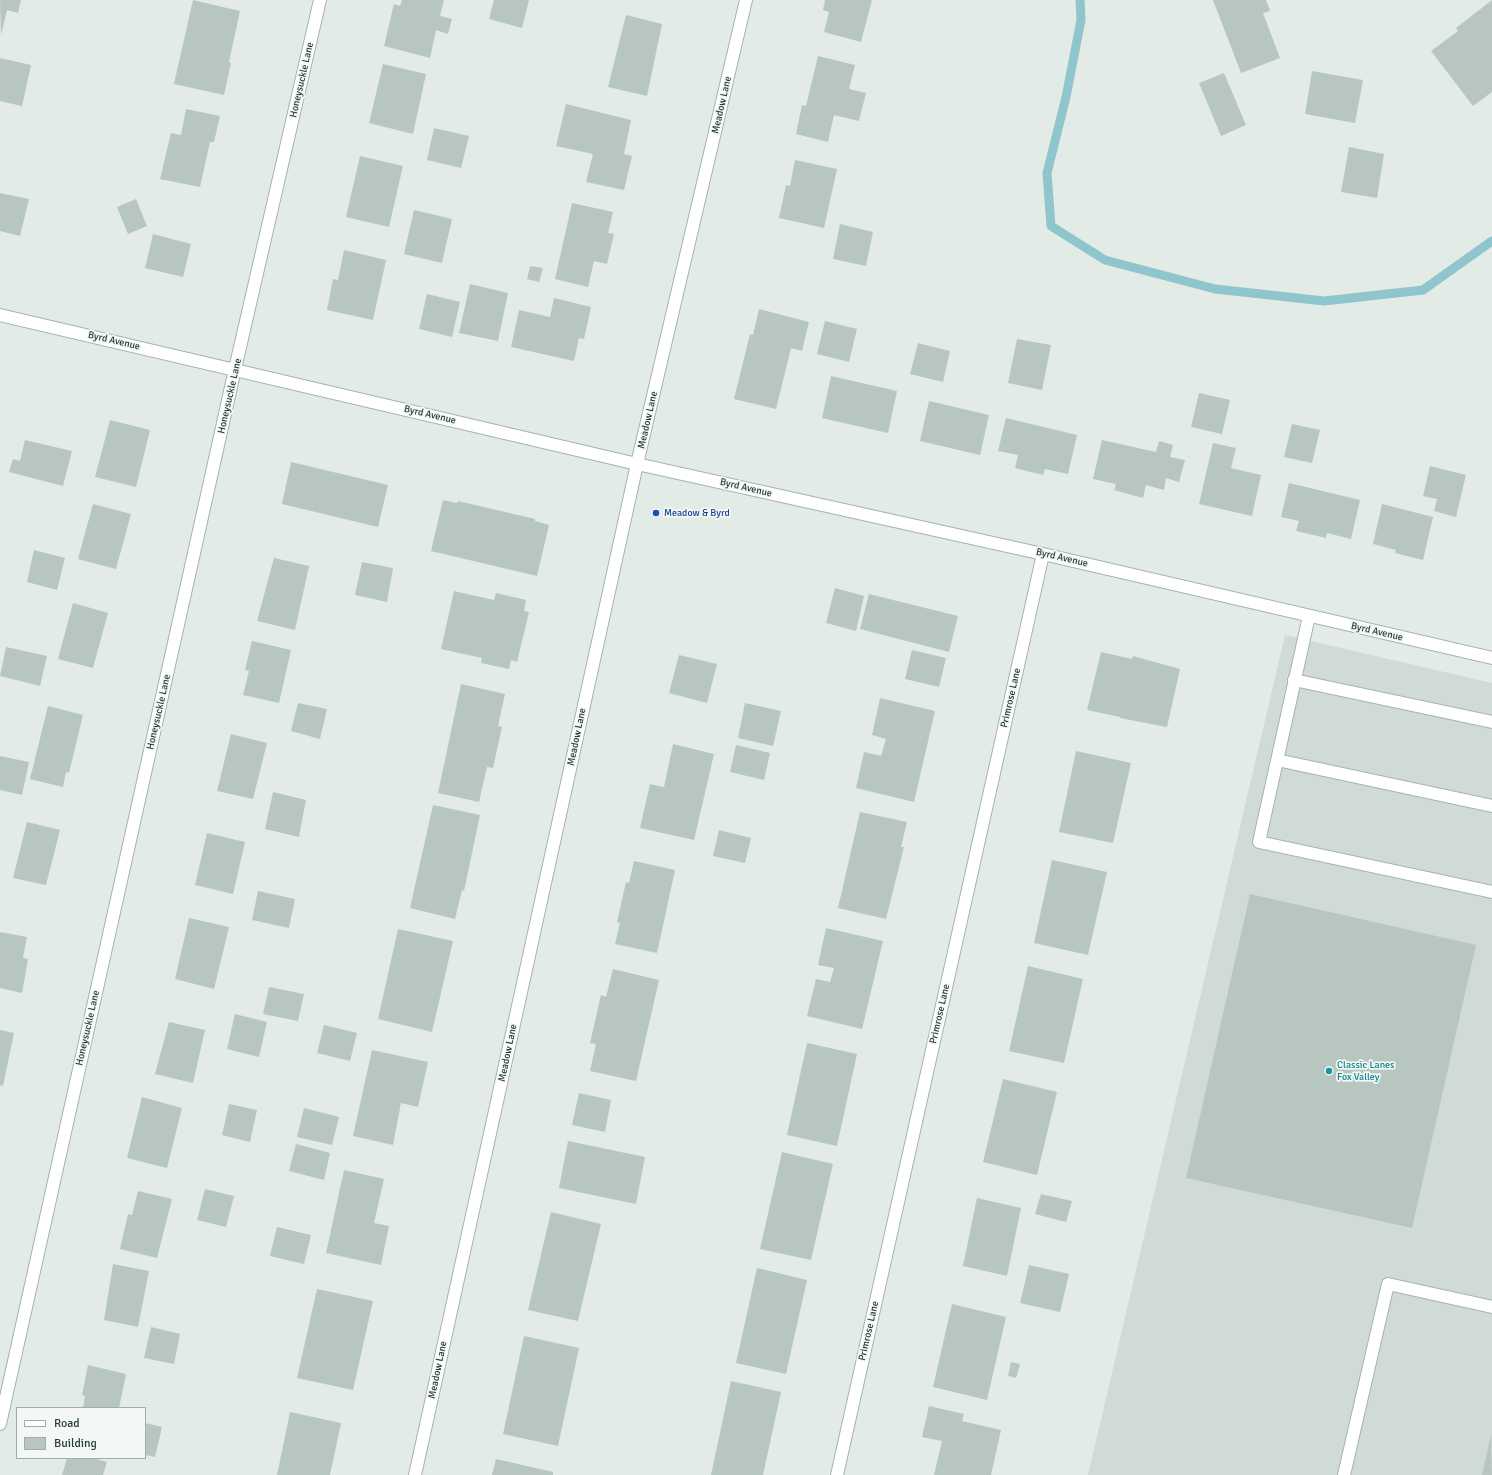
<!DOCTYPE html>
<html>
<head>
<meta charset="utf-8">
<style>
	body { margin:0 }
	#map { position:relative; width:1492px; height:1475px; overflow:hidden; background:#e3ebe7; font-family:Signika,sans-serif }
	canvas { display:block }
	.legend { position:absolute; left:16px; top:1407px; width:130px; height:52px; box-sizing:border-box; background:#f3f8f5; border:1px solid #a0aca8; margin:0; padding:5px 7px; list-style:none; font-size:12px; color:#243b34 }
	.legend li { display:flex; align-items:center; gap:8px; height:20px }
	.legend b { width:20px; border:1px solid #a0aca8 }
</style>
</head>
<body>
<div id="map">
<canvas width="1492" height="1475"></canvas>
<ul class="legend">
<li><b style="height:5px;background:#fff"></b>Road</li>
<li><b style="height:11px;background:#b8c6c0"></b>Building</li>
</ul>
</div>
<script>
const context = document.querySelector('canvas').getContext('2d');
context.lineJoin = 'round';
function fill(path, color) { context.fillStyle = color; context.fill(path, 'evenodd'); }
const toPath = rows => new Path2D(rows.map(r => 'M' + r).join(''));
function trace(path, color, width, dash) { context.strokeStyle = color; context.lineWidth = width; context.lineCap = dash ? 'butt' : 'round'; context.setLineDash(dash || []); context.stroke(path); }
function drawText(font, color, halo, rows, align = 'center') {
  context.font = font + ' Signika,sans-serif'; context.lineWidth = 3.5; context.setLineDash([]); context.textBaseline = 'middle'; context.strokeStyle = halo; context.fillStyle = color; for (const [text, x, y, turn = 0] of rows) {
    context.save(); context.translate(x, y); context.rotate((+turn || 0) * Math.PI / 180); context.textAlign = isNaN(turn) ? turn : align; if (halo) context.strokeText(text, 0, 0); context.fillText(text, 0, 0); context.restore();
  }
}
fill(toPath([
	[1285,635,1492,683,1492,1475,1088,1475]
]), '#d1dbd6');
trace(toPath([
	[1080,0,1081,20,1066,97,1047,173,1051,226,1105,260,1215,289,1324,301,1423,290,1492,241]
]), '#8fc5cc', 9);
fill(toPath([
	[0,0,21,0,18,13,7,10,1,35],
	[193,0,240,11,229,62,231,63,224,95,174,84],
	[402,0,444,0,440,16,452,19,448,34,436,30,430,58,384,46,394,4,400,6],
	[494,0,529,0,522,28,489,19],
	[825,0,872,0,861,42,824,32,829,12,823,10],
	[1213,0,1266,0,1270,11,1263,13,1280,58,1241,73],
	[1492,0,1492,92,1473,106,1431,51,1458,31,1456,28],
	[626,15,662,24,647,96,608,87],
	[818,56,855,65,849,89,866,93,859,121,834,115,828,142,796,134,802,105,806,106],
	[0,58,31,65,22,106,0,101],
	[383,64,426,74,413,134,369,123],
	[1312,71,1363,80,1355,123,1305,114],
	[1224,73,1246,125,1221,136,1199,83],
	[566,104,631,120,624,154,632,156,624,190,586,182,593,154,556,146],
	[186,109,220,116,214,142,210,142,200,187,160,179,171,133,181,135],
	[434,128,469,136,461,168,427,160],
	[1349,147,1384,154,1377,198,1341,192],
	[360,156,403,166,389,227,346,217],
	[795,160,837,169,824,228,779,218,786,185,790,186],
	[0,193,29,199,20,236,0,231],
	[136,199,147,226,128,234,117,207],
	[572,203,613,212,608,233,614,234,607,264,594,261,588,287,555,279],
	[414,210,452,219,442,263,404,254],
	[840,224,873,232,866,266,833,259],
	[153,234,191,244,183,277,145,268],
	[344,250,386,260,373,320,327,310,333,279,338,280],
	[530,266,543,268,539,282,527,279],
	[470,284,508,293,498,341,459,333],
	[427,294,460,302,452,337,419,329],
	[554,298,591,307,584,339,579,338,574,361,511,347,519,310,550,317],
	[759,309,809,322,802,351,791,348,776,409,734,399,750,334,753,335],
	[825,321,857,329,849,362,817,354],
	[1017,339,1051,345,1042,390,1008,383],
	[918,343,950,351,943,382,910,374],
	[831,376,897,391,888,433,822,418],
	[1199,393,1230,400,1222,434,1191,427],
	[929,401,989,415,980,455,920,441],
	[1006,418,1077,435,1068,474,1045,469,1043,475,1015,468,1018,455,998,451],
	[110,420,150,430,136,487,95,477],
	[1292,424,1320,430,1312,463,1284,457],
	[25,440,72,451,63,486,9,472,13,459,20,461],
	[1102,440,1156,452,1159,441,1173,445,1170,457,1185,460,1179,482,1166,478,1164,490,1146,485,1143,498,1114,490,1116,484,1093,479],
	[1213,443,1236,448,1231,468,1261,475,1252,516,1199,504],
	[291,462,388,485,378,527,282,504],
	[1430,466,1466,475,1456,517,1434,511,1437,499,1423,496],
	[1289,483,1360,500,1351,539,1327,533,1326,538,1296,531,1299,521,1281,517],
	[443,500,457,503,458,501,535,519,535,521,549,525,537,576,431,551],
	[93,504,131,514,116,569,78,559],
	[1382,504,1433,517,1423,560,1395,553,1396,550,1373,544],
	[34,550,65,558,57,590,27,582],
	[274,558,309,566,295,630,257,621],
	[362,562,393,568,387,602,355,595],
	[835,588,864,596,856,631,826,623],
	[454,591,494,600,496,593,526,600,524,611,529,612,517,662,511,660,509,669,481,663,482,658,441,649],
	[869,594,958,616,949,652,860,629],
	[73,603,108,613,93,668,58,659],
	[252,641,291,650,279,703,243,695,249,671,245,670],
	[6,647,47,656,40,686,0,676],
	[912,650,946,658,939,687,905,679],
	[1101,652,1132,659,1133,656,1180,669,1167,727,1120,718,1120,717,1087,710],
	[679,655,717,664,707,703,669,693],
	[461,684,505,694,498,726,502,727,493,768,487,767,479,802,438,793],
	[880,698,935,711,914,802,856,788,864,752,881,756,886,739,872,735],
	[298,703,327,709,320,739,291,731],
	[745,703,781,711,773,746,738,738],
	[48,706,83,715,69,773,66,772,63,787,30,779],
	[231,734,267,743,253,799,217,791],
	[673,744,714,754,694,840,640,828,650,784,664,787],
	[736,745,770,753,764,780,730,772],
	[1076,751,1131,763,1113,843,1059,832],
	[0,756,29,762,22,795,0,790],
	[273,792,306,800,299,837,265,829],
	[433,805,480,815,464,891,462,890,455,919,410,908],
	[860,812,907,822,901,847,904,847,886,919,838,908],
	[27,822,60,830,46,885,13,878],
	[719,830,751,838,745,863,713,856],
	[207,833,245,842,233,894,195,885],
	[1052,860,1107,872,1088,955,1034,943],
	[634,861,675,870,657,953,615,944,620,923,617,922,626,882,629,883],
	[258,891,295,899,289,928,252,920],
	[1250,894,1476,945,1412,1228,1186,1178],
	[189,918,229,927,214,989,175,979],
	[826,928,883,941,862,1029,807,1016,816,979,830,982,834,968,818,965],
	[398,929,453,941,432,1032,378,1019],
	[0,932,27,937,23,958,28,959,22,993,0,988],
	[1028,966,1083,979,1064,1063,1009,1051],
	[613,969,659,980,636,1081,590,1071,596,1044,590,1043,601,995,606,997],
	[269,987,304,994,298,1021,263,1014],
	[235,1014,267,1022,259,1057,227,1049],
	[169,1022,205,1030,193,1083,155,1074],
	[324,1025,357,1033,350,1061,317,1053],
	[0,1030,14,1033,3,1086,0,1085],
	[807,1043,857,1054,837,1146,787,1135],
	[372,1050,428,1062,418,1107,401,1103,393,1145,353,1136],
	[1003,1079,1057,1092,1037,1175,983,1162],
	[579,1093,611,1100,605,1132,572,1125],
	[142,1097,182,1108,167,1168,127,1158],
	[229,1104,257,1110,250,1142,222,1135],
	[304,1108,339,1117,332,1145,297,1137],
	[568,1141,645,1157,636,1204,559,1188],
	[296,1144,330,1153,324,1180,289,1171],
	[782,1152,833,1164,811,1260,760,1249],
	[344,1170,384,1179,374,1223,389,1226,381,1265,326,1253],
	[205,1189,234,1196,226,1227,197,1220],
	[138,1191,172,1199,157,1258,120,1249,128,1214,132,1215],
	[1041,1194,1072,1201,1066,1222,1035,1214],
	[977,1198,1021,1208,1007,1276,963,1266],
	[551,1212,601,1224,578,1321,528,1310],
	[277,1227,311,1235,304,1264,270,1256],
	[113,1264,149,1271,138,1327,104,1320],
	[1029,1265,1069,1274,1060,1312,1020,1303],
	[757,1268,807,1280,786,1374,736,1363],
	[317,1289,373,1301,353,1390,297,1378],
	[952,1304,1006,1317,987,1400,933,1387],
	[151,1327,180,1334,174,1364,144,1358],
	[524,1336,579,1348,558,1446,503,1434],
	[1011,1362,1020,1364,1016,1378,1008,1376],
	[88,1365,126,1374,119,1408,83,1408,85,1396,82,1395],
	[731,1381,781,1392,763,1475,711,1475],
	[929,1406,964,1414,962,1421,1001,1430,991,1475,934,1475,942,1441,922,1437],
	[290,1412,341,1423,330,1475,277,1475],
	[145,1423,162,1427,155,1457,145,1455],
	[1491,1435,1492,1475,1482,1475],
	[67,1458,93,1458,107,1462,103,1475,62,1475],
	[496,1459,553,1472,553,1475,492,1475]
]), '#b8c6c0');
const minor = toPath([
	[0,315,637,464,1043,554,1492,658],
	[1309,616,1259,842,1492,892],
	[1294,680,1492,722],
	[1277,760,1492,806],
	[0,1424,235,369,320,0],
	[415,1475,637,464,746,0],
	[837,1475,1043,554],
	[1344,1475,1388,1284,1492,1307]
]);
trace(minor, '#a6b3ae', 14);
trace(minor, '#fff', 12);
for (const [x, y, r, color] of [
	[656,513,4,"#1a4fb4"],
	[1329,1071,4,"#0f9aa8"]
]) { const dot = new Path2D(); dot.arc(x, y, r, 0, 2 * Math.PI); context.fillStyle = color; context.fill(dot); trace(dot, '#f3f8f5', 1.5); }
drawText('10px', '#243b34', '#f3f8f5', [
	["Honeysuckle Lane",302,80,-77],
	["Meadow Lane",722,105,-77],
	["Byrd Avenue",114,341,13],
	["Honeysuckle Lane",230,396,-77],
	["Byrd Avenue",430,415,13],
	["Meadow Lane",648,420,-77],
	["Byrd Avenue",746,488,13],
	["Byrd Avenue",1062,558,13],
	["Byrd Avenue",1377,632,13],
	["Primrose Lane",1011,698,-77],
	["Honeysuckle Lane",159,712,-77],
	["Meadow Lane",577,737,-78],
	["Primrose Lane",940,1014,-77],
	["Honeysuckle Lane",88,1028,-77],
	["Meadow Lane",508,1053,-78],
	["Primrose Lane",869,1331,-77],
	["Meadow Lane",438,1370,-78]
]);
drawText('10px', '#164399', '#f3f8f5', [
	["Meadow & Byrd",664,513]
], 'left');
drawText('10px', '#0d838f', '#f3f8f5', [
	["Classic Lanes",1337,1065],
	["Fox Valley",1337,1077]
], 'left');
</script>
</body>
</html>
